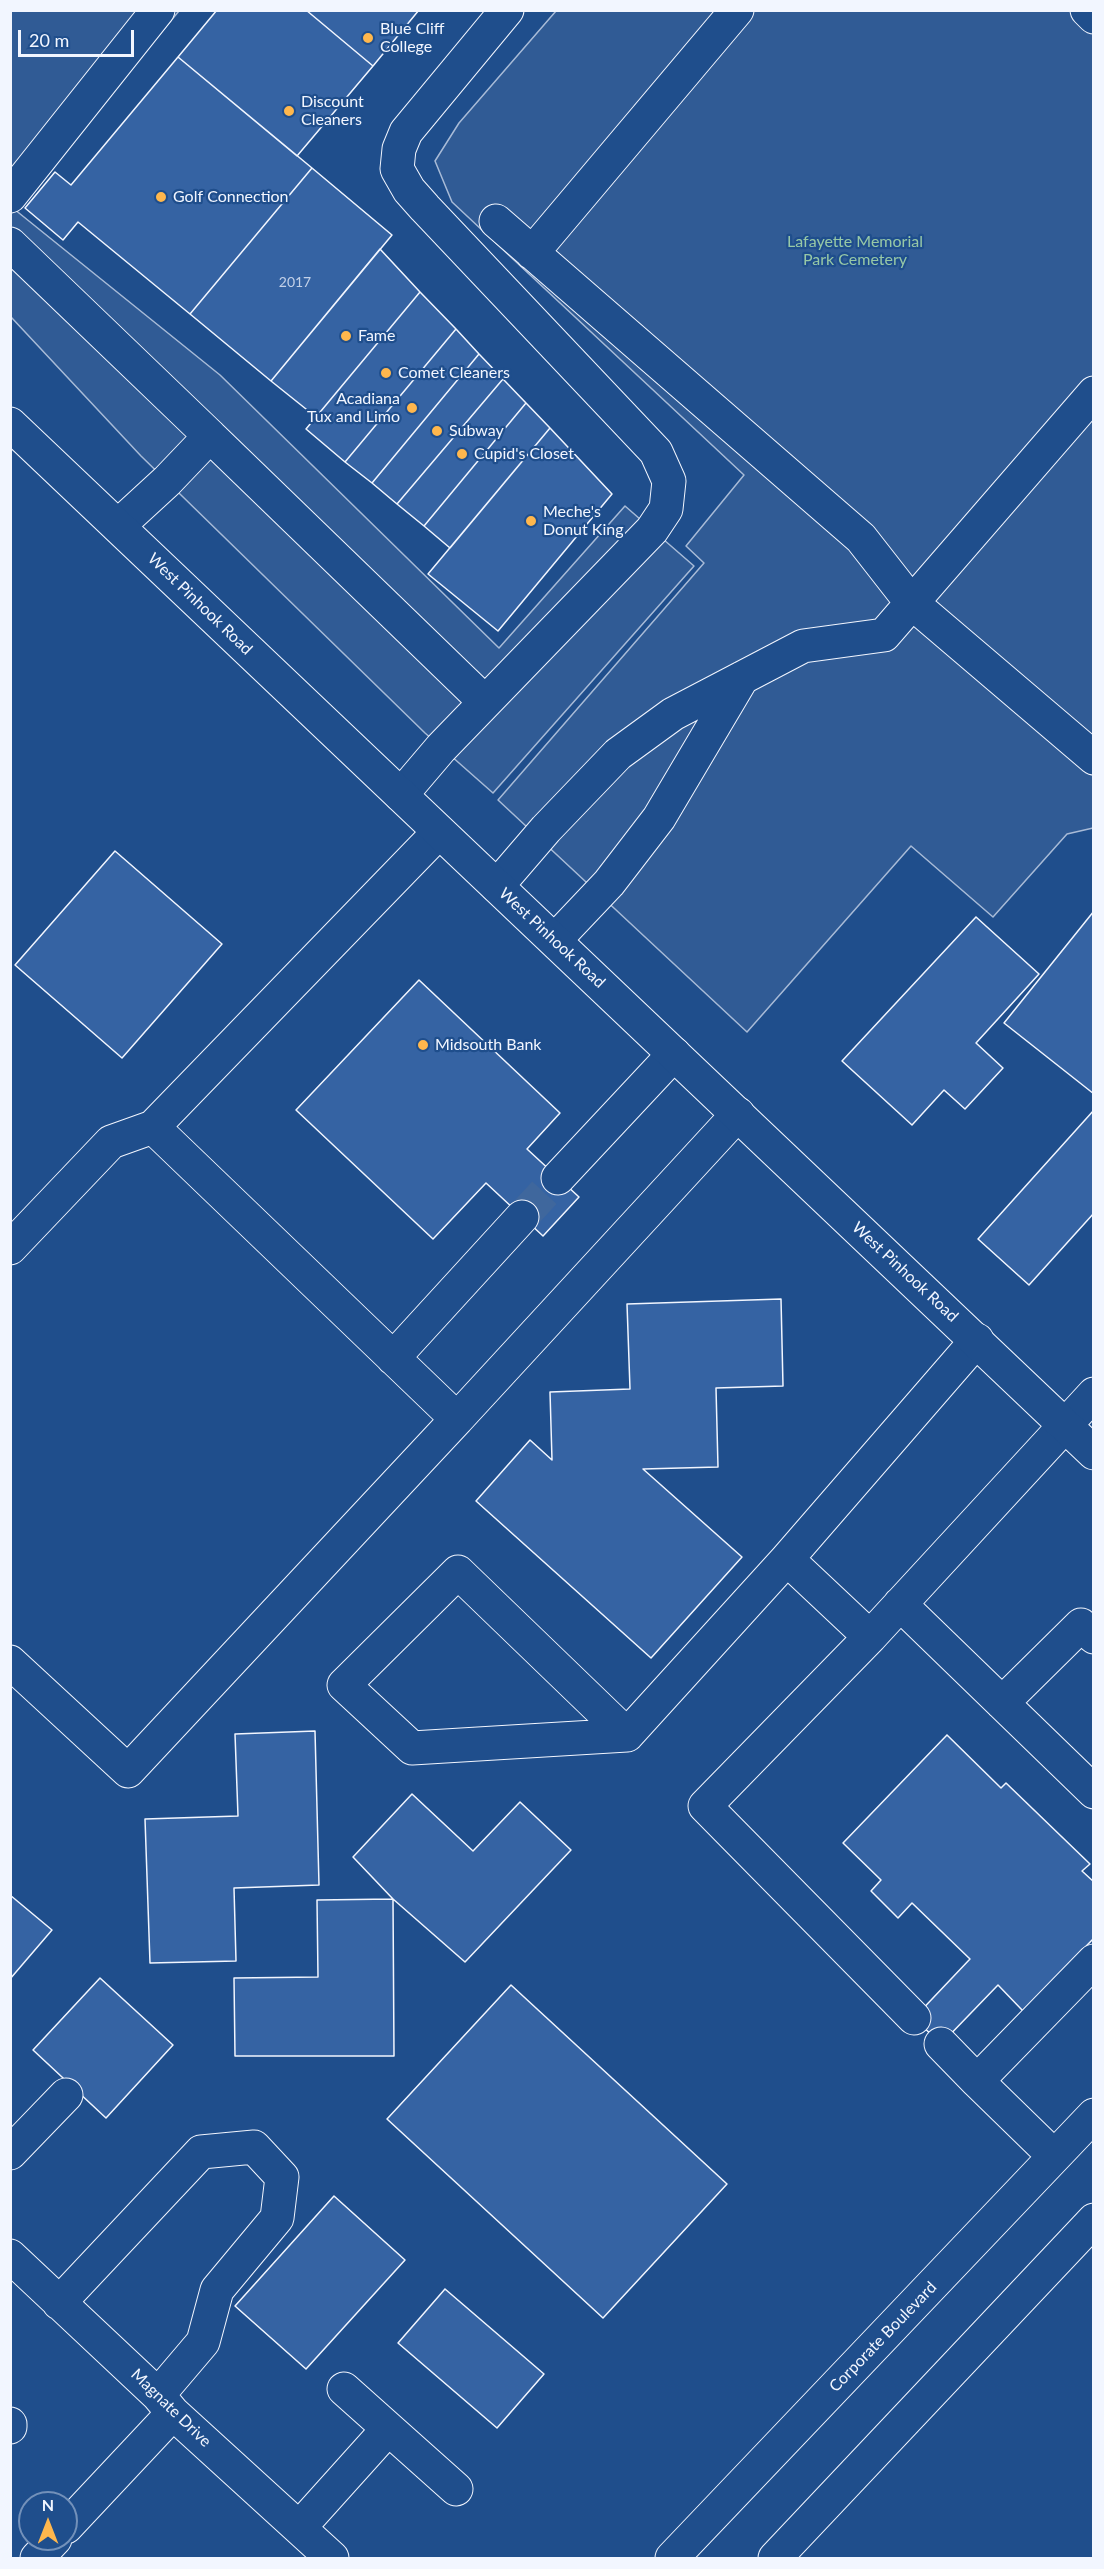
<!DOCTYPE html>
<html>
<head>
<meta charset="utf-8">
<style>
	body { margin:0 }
	#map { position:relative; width:1104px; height:2569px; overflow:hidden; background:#1f4e8c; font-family:Lato,sans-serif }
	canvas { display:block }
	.frame { position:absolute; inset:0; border:12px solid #f2f6ff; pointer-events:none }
	.north { position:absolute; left:18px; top:2491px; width:60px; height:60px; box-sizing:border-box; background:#1f4e8c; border:2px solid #7391ba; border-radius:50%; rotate:0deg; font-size:16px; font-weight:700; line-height:24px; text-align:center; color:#f2f6ff }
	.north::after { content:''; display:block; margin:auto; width:21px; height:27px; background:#ffb74d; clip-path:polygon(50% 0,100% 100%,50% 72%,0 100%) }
	.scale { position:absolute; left:18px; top:30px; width:116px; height:27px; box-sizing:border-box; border:3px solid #f2f6ff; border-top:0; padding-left:8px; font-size:18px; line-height:21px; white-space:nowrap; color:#f2f6ff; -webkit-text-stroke:4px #1f4e8c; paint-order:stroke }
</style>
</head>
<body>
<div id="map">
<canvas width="1104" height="2569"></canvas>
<div class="frame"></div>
<div class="north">N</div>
<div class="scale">20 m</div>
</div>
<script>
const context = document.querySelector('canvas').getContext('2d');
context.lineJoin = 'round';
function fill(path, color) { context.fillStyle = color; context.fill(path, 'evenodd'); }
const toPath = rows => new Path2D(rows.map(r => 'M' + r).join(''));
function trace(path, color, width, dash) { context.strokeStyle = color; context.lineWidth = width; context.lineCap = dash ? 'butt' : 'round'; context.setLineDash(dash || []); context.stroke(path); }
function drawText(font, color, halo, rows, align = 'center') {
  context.font = font + ' Lato,sans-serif'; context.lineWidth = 4.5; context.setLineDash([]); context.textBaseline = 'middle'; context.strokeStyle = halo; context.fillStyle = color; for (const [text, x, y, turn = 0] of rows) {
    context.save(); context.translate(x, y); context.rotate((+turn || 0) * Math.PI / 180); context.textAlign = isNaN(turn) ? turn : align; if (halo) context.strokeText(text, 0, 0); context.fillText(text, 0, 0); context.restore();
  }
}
const built = toPath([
	[11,11,179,11,14,209,220,375,499,648,625,506,694,566,493,793,425,733,141,456,11,317,11,11],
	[556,11,1093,11,1093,828,1067,834,993,917,911,846,747,1032,498,800,704,563,686,546,744,475,452,202,435,161,459,123,556,11]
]);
fill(built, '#305b95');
trace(built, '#a8bbd7', 1.5);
const building = toPath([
	[217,10,306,10,373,66,297,156,178,57,217,10],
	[306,10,419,10,373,66,306,10],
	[178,57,312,168,190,314,78,222,63,240,25,208,55,172,71,185,178,57],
	[312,168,392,235,271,381,190,314,312,168],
	[380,249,420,292,316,417,271,381,380,249],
	[420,292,456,329,345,462,306,429,420,292],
	[456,329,479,354,372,483,345,462,456,329],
	[479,354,503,379,397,504,372,483,479,354],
	[503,379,526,403,424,526,397,504,503,379],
	[526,403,550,428,450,548,424,526,526,403],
	[550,428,612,494,498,631,428,574,550,428],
	[115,851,222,944,122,1058,15,965,115,851],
	[1094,911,1094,1094,1004,1023,1094,911],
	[976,917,1039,974,976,1043,1003,1068,965,1109,944,1090,912,1125,842,1061,976,917],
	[419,980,560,1113,527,1149,579,1197,543,1236,486,1183,433,1239,296,1110,419,980],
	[1094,1110,1094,1213,1029,1285,978,1239,1094,1110],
	[781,1299,783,1386,716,1388,718,1467,643,1469,742,1557,651,1658,476,1501,530,1440,552,1460,550,1392,630,1389,627,1304,781,1299],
	[315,1731,319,1885,234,1888,236,1961,150,1963,145,1819,238,1816,235,1734,315,1731],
	[947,1735,1001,1788,1006,1783,1090,1864,1082,1871,1094,1882,1094,1938,1023,2011,998,1985,941,2044,914,2018,970,1959,912,1903,898,1918,871,1891,881,1880,843,1843,947,1735],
	[412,1794,473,1851,520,1802,571,1850,465,1962,393,1899,353,1857,412,1794],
	[10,1895,52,1930,10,1979,10,1895],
	[393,1899,394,2056,235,2056,234,1978,318,1977,317,1900,393,1899],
	[100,1978,173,2045,106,2118,33,2050,100,1978],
	[511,1985,727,2184,603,2318,387,2119,511,1985],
	[334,2196,405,2260,306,2369,235,2306,334,2196],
	[445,2289,544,2374,497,2428,398,2343,445,2289]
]);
fill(building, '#3563a3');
trace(building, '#f2f6ff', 1.5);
trace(toPath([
	[522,1217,558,1178]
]), '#3f679d', 33, [33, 16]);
const minor = toPath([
	[1087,10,1094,17],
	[10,196,158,10],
	[496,221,861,538,911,602,1094,758],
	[10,244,210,436],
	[532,253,737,10],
	[118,526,167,481,210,436,485,702],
	[401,795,441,748,652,530,666,509,669,481,656,452,425,208,409,190,397,169,399,149,406,132,507,10],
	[439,832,153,1127,457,1419,738,1114],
	[497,886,546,829,618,754,673,714,803,646,884,635,1094,393],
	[555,940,609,883,659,818,742,678],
	[558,1178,674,1054],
	[10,1248,111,1142,153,1127],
	[977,1340,787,1559,870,1637,1094,1394],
	[393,1358,522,1217],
	[900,1604,1094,1792],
	[870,1637,705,1806,914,2018],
	[10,1662,128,1771,457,1419],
	[1002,1703,1081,1625,1094,1637],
	[627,1735,412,1748,344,1685,458,1572,627,1735,787,1559],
	[941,2044,977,2081],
	[10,2153,66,2095],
	[1054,2156,977,2081,1094,1961],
	[10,2256,158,2395,173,2413,332,2558],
	[59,2303,201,2152,254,2147,282,2177,277,2218,217,2290,203,2342,158,2395],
	[344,2389,456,2489],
	[10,2424,10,2427],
	[66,2527,173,2413],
	[299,2528,388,2429],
	[37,2558,55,2539],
	[672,2558,1094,2115],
	[775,2558,1094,2220]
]);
const major = toPath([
	[10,424,1094,1453]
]);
trace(minor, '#f2f6ff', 35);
trace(major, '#f2f6ff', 35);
trace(minor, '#1f4e8c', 33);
trace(major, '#1f4e8c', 33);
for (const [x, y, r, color] of [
	[368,38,6,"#ffb74d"],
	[289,111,6,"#ffb74d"],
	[161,197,6,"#ffb74d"],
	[346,336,6,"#ffb74d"],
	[386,373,6,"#ffb74d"],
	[412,408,6,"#ffb74d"],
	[437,431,6,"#ffb74d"],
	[462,454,6,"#ffb74d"],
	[531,521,6,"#ffb74d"],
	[423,1045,6,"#ffb74d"]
]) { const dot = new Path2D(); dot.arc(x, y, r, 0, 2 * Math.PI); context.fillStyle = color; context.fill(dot); trace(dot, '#1f4e8c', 2); }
drawText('14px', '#c3d1e8', null, [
	["2017",295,282]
]);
drawText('16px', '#f2f6ff', '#1f4e8c', [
	["Blue Cliff",380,29],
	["College",380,47],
	["Discount",301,102],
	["Cleaners",301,120],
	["Golf Connection",173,197],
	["Fame",358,336],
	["Comet Cleaners",398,373],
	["Acadiana",400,399,"right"],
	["Tux and Limo",400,417,"right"],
	["Subway",449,431],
	["Cupid's Closet",474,454],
	["Meche's",543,512],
	["Donut King",543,530],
	["Midsouth Bank",435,1045]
], 'left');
drawText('16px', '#97c8a6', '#1f4e8c', [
	["Lafayette Memorial",855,242],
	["Park Cemetery",855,260]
]);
drawText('16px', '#f2f6ff', '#1f4e8c', [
	["West Pinhook Road",200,604,44],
	["West Pinhook Road",552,938,43],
	["West Pinhook Road",905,1272,43],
	["Corporate Boulevard",883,2337,-46],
	["Magnate Drive",171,2408,44]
]);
</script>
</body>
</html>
